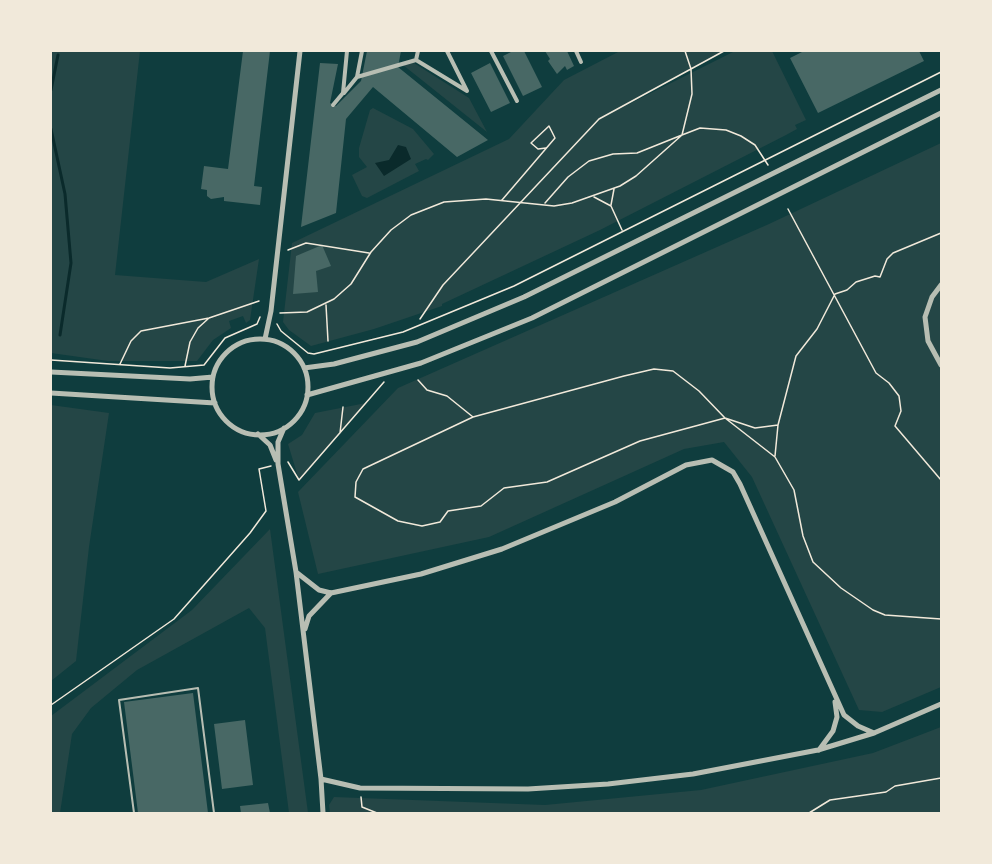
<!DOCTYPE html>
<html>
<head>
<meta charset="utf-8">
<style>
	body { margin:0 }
	#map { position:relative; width:992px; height:864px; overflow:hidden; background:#0f3d3e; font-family:Commissioner,sans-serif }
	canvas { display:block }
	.frame { position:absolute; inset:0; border:52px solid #f1e9da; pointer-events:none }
</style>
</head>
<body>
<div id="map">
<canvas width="992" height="864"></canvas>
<div class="frame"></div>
</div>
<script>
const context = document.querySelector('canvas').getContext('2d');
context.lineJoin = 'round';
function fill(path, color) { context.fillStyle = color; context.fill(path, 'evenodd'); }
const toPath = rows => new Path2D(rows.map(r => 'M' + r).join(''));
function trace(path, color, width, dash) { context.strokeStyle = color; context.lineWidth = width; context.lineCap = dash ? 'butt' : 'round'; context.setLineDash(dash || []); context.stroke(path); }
fill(toPath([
	[51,51,140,51,115,275,206,282,259,259,250,320,246,323,243,316,229,321,231,328,213,340,197,361,108,361,51,353],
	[620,51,724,51,621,108,735,51,772,51,806,120,795,125,797,129,786,135,600,230,442,304,442,306,374,329,311,346,289,330,283,322,292,243,509,139,564,80],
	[414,63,469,98,487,132,403,65],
	[373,108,413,129,434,154,428,160,426,159,415,164,419,171,367,198,362,196,352,175,367,167,359,157,359,148,370,110],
	[941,143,941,687,882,712,859,710,752,477,724,442,684,449,489,537,318,574,298,492,398,388,769,224],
	[366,403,299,480,288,444,302,435,315,413],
	[51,405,109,413,89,547,76,661,51,681],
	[270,529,308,813,289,813,265,628,249,608,137,670,91,708,72,734,60,813,51,813,51,716,192,610],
	[941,727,941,813,330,813,329,805,334,797,545,805,701,790,873,753]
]), '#244646');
fill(toPath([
	[398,145,406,147,411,159,384,176,375,163,389,160]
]), '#0a2a2b');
trace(toPath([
	[51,90,58,55],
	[51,129,65,194,71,263,60,335]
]), '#0a2a2b', 3);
fill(toPath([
	[243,51,270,51,254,186,262,187,260,205,224,201,224,197,211,199,207,196,207,190,201,189,204,166,228,169],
	[367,51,401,51,398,67,488,140,457,157,373,87,346,119,336,213,301,227,320,63,338,64,330,103,336,106,361,81],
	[513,51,524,51,542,87,523,96,503,56],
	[545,51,567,51,574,66,567,70,565,66,557,74,548,61,550,59],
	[804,51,919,51,924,61,818,113,790,58],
	[490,63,510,103,491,112,471,73],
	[322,245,331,266,316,271,318,292,293,294,296,256],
	[193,693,208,813,138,813,124,702],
	[245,720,253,785,222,789,214,724],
	[268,803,270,813,241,813,240,806]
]), '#486865');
trace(toPath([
	[594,197,611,206,622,230],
	[502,200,555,138,549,126,531,143,538,149,546,148],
	[545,203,568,177,589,161,613,154,637,153,682,135,692,94,691,69,685,51],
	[611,205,614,189],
	[788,209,876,373,889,383,899,396,901,411,895,426,941,480],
	[941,233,893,253,887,259,880,277,875,276,856,282,847,290,835,294,817,329,796,356,778,425,755,428,725,418,640,441,547,482,504,488,481,506,448,511,440,522,422,526,398,521,355,497,356,482,363,469,473,417,624,376,654,369,673,371,699,391,725,418,775,457,794,490,803,536,813,562,841,588,873,610,885,615,941,619],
	[288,250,306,243,369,253],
	[326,305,328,341],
	[280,313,307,312,334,299,351,284,371,252,391,230,411,215,444,202,486,199,554,206,572,203,620,186,636,176,682,135,700,128,726,130,741,136,755,145,768,165],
	[420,319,443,285,599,119,724,51],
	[277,324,281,331,308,353,314,354,403,332,514,286,941,72],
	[51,360,170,368,204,365,225,338,257,324,260,317],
	[120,364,131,341,141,331,209,318,259,301],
	[185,366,190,342,198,328,209,318],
	[418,380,427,390,447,396,473,417],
	[340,433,343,407],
	[775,456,778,425],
	[288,462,299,480,384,382],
	[51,705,174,619,250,533,266,511,259,469,271,466],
	[361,797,362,807,377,813],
	[809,813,830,800,886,792,895,786,941,778]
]), '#f1e9da', 1.5);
trace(toPath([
	[134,813,119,700,198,688,214,813]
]), '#b8beb3', 2);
trace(toPath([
	[491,51,517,101],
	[576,51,581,62],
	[416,60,418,51],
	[357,77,416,60,467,91,447,51],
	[344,93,357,77,362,51],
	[333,105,343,93,347,51]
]), '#b8beb3', 4);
trace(toPath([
	[941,285,932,297,925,317,928,341,941,365],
	[265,339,271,311,300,51],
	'212 387a48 48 0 1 1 96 0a48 48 0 1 1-96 0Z',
	[304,368,334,364,417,342,524,297,941,90],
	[51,372,190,379,213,377],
	[51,393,215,403],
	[307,395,421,363,532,318,941,113],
	[284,428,278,442,278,464,296,572,321,779,360,788,528,789,608,784,693,774,818,750,874,733,941,704],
	[258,434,270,445,276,460],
	[296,572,319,590,331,593,421,574,502,549,615,502,686,465,712,460,733,472,740,484,844,715,858,726,874,733],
	[305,629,309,616,331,593],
	[819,750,833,731,837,717,835,702],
	[321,779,323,813]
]), '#b8beb3', 5);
</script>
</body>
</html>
